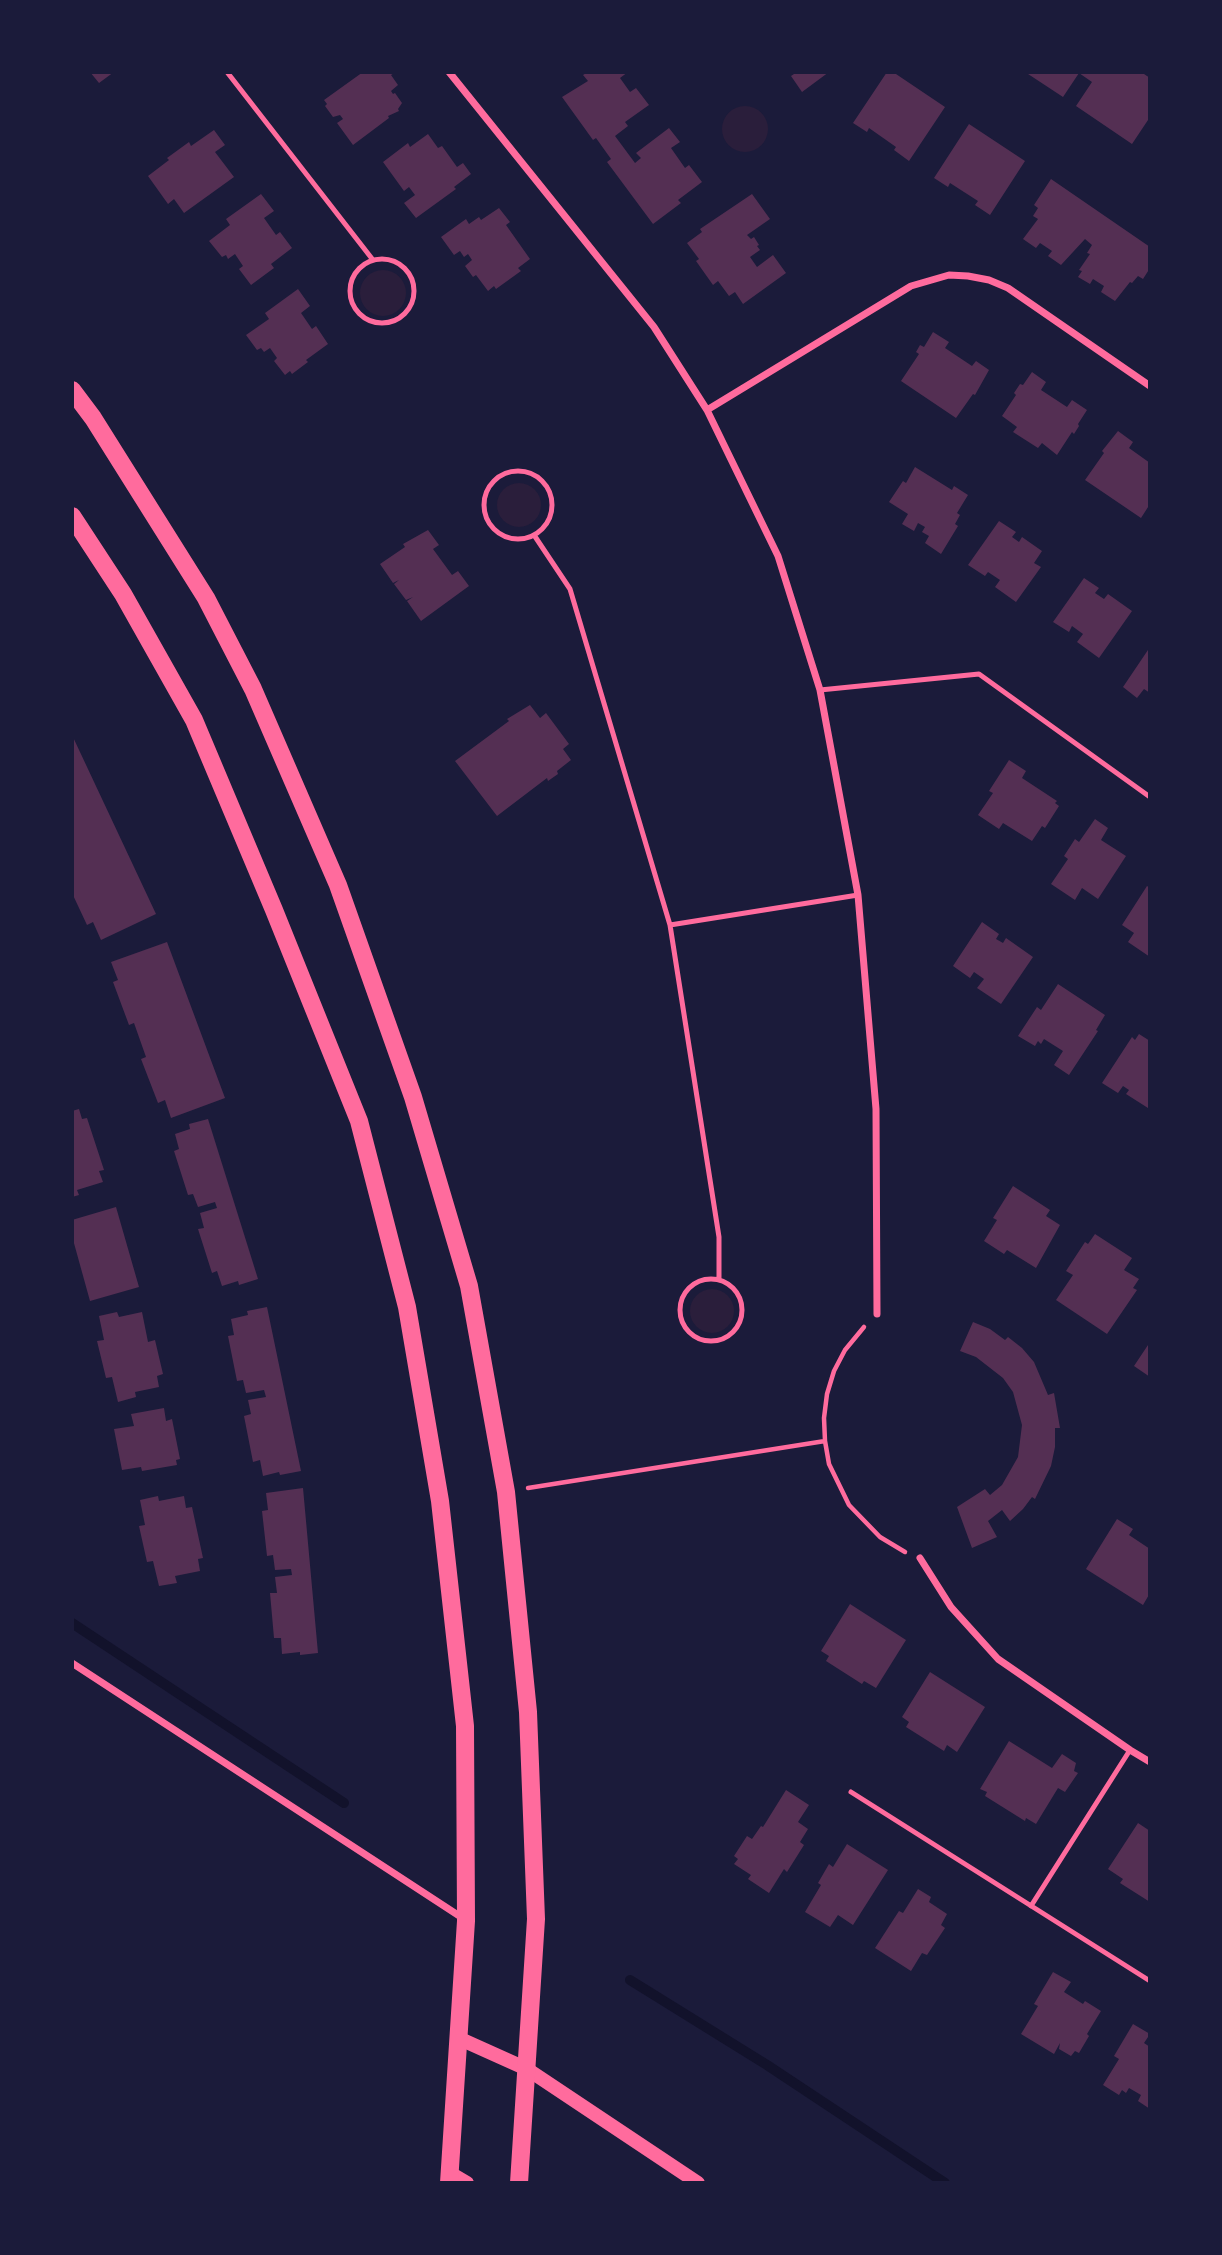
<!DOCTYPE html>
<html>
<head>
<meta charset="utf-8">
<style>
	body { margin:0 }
	#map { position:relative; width:1222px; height:2255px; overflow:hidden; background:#1b1b3a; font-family:Georgia,serif }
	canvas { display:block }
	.frame { position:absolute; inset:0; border:74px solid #1b1b3a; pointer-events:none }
</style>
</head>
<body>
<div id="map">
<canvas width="1222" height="2255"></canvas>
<div class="frame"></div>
</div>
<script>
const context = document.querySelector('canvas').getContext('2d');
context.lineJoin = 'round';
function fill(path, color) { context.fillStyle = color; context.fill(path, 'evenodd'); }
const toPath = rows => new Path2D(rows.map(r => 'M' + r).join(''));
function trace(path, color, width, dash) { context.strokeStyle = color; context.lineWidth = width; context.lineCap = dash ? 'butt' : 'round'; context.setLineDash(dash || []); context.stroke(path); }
fill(toPath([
	'722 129a23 23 0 1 1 46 0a23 23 0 1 1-46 0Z',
	'360 293a23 23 0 1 1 46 0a23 23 0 1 1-46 0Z',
	'497 505a22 22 0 1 1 44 0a22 22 0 1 1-44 0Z',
	'690 1311a22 22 0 1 1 44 0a22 22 0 1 1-44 0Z'
]), '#2a1e3b');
trace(toPath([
	[72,1623,344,1803],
	[630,1980,767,2065,945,2183]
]), '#12122b', 10);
fill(toPath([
	[90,72,114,72,99,83],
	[363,72,396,72,391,75,398,85,391,91,393,94,395,93,402,103,398,109,399,111,388,116,389,118,353,145,337,123,343,119,340,115,333,117,325,106,327,104,324,100],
	[588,72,628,72,620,78,630,92,636,88,649,105,625,122,628,126,615,136,635,163,641,158,636,153,669,128,680,142,671,148,685,168,689,165,702,182,678,200,681,203,653,224,607,162,611,159,596,138,593,140,562,97,588,81,583,75],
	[797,72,829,72,802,92,791,76],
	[887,72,893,72,945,107,909,161,894,150,896,147,869,128,867,132,853,123],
	[1025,72,1141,72,1150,78,1150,122,1148,120,1132,144,1076,106,1092,82,1079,73,1063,97],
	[969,124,1025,161,990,215,975,205,978,201,950,183,948,187,934,178],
	[214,130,225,145,215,152,234,177,184,213,174,199,168,204,148,176,169,160,167,158,189,142,191,146],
	[428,134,438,148,442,146,457,167,463,163,471,174,454,187,456,189,416,218,404,203,415,195,409,187,404,191,383,162,408,143,410,147],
	[1051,179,1150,247,1150,268,1143,279,1138,276,1132,283,1130,282,1115,301,1101,292,1104,286,1093,279,1090,284,1078,277,1082,271,1079,270,1090,254,1087,253,1092,245,1085,239,1061,265,1048,256,1052,251,1040,243,1036,248,1023,239,1038,219,1033,216,1038,208,1034,205],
	[261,194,274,211,264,218,276,235,280,232,292,248,271,264,274,268,251,285,239,269,243,266,235,254,228,259,226,255,222,257,209,241,230,225,226,219],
	[752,194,770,219,747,235,751,239,754,237,759,245,757,246,760,250,750,257,757,267,773,255,786,273,743,304,735,292,729,296,718,281,713,285,696,261,699,259,687,243,702,232,700,229],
	[499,208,510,222,506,225,530,259,518,268,521,271,496,289,494,286,488,291,476,275,473,277,465,266,472,260,468,254,464,257,460,251,454,255,441,237,466,219,469,224,479,217,481,220],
	[298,289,310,306,301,313,312,329,316,326,328,344,306,360,308,362,292,374,290,371,285,375,274,361,277,358,270,348,264,352,261,348,257,350,246,335,269,319,265,313],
	[933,332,949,342,945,348,972,366,976,361,989,370,975,395,973,394,956,418,901,381,919,354,916,352,920,345,924,347],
	[1032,372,1046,382,1041,390,1067,407,1072,400,1087,410,1078,424,1079,426,1074,434,1072,432,1057,455,1042,443,1038,448,1013,432,1017,427,1002,416,1016,395,1014,393,1020,384,1023,385],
	[1118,431,1133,442,1129,448,1150,463,1150,504,1141,518,1085,480,1104,453,1102,451],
	[915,467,952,490,954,486,968,495,957,513,960,515,955,524,958,526,941,554,925,543,929,536,922,532,925,527,918,523,914,531,902,524,908,514,889,502,903,481,906,483],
	[999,521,1016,532,1012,537,1019,542,1022,537,1042,551,1034,563,1041,567,1016,602,995,587,1000,580,988,572,985,576,968,565],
	[428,530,439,545,433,549,452,575,458,571,469,586,421,621,407,601,413,597,406,600,394,584,399,580,393,583,380,564,405,547,403,544],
	[1084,578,1099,588,1095,593,1104,599,1108,594,1132,611,1099,658,1077,642,1083,634,1072,626,1069,632,1053,622],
	[1150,647,1150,693,1144,689,1137,698,1123,687],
	[530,705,540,718,546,713,569,744,563,749,571,760,557,771,558,774,548,781,547,778,497,816,455,761,509,721,507,719],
	[72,735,156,914,101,940,93,922,87,925,72,893,72,883,74,882,72,877],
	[1009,760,1026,771,1022,778,1057,801,1055,803,1059,806,1045,828,1042,826,1032,841,1003,823,999,829,978,815,993,793,989,791],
	[1095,819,1108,828,1101,840,1126,856,1098,899,1082,888,1075,900,1051,884,1068,859,1064,856,1075,839,1079,842],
	[1147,886,1150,888,1150,957,1128,942,1134,933,1122,925],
	[982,922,999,934,996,939,1003,943,1006,938,1033,957,1001,1004,977,988,984,979,974,972,970,978,953,966],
	[167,942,225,1098,171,1118,165,1100,158,1103,141,1059,146,1057,134,1023,129,1025,113,982,118,980,111,962],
	[1058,984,1105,1015,1096,1030,1098,1031,1069,1075,1054,1065,1063,1051,1044,1039,1041,1044,1038,1041,1035,1046,1018,1036,1037,1007,1041,1010],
	[1139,1034,1150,1041,1150,1104,1148,1108,1126,1094,1129,1090,1123,1086,1118,1093,1102,1083,1132,1037,1135,1040],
	[79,1109,82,1119,87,1118,104,1170,99,1171,103,1182,77,1190,79,1195,72,1197,72,1111],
	[208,1119,258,1279,239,1285,238,1281,222,1286,217,1271,212,1273,198,1229,204,1228,200,1213,217,1208,215,1202,198,1207,193,1194,188,1195,174,1151,179,1149,175,1134,190,1129,189,1124],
	[1013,1186,1050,1210,1046,1216,1060,1225,1036,1268,1007,1250,1004,1254,984,1241,997,1220,993,1218],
	[116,1207,139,1287,90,1301,72,1236,72,1220],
	[1095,1234,1132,1258,1124,1270,1139,1279,1133,1288,1137,1290,1107,1334,1056,1300,1073,1275,1066,1271,1085,1242,1088,1244],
	[267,1307,301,1471,280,1475,279,1472,263,1476,260,1460,253,1462,244,1416,251,1414,248,1400,266,1397,264,1390,246,1393,243,1380,237,1381,228,1336,234,1335,231,1319,248,1315,247,1311],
	[117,1312,119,1317,142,1312,148,1342,155,1340,163,1374,157,1376,159,1387,135,1392,136,1397,118,1402,112,1377,106,1378,97,1341,104,1340,99,1316],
	[973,1322,990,1329,1005,1340,1008,1337,1022,1348,1034,1362,1048,1395,1054,1393,1060,1428,1055,1428,1055,1447,1051,1466,1035,1499,1032,1497,1023,1509,1010,1521,1002,1510,988,1521,997,1537,972,1548,957,1507,985,1489,990,1495,1002,1485,1018,1457,1022,1425,1013,1392,1003,1378,976,1357,960,1351],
	[1150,1342,1150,1377,1134,1366],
	[164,1408,166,1421,172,1419,180,1459,176,1460,177,1465,142,1471,141,1467,122,1470,114,1429,134,1426,131,1414],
	[303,1488,318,1653,300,1655,300,1652,282,1654,281,1638,274,1638,270,1593,277,1593,275,1577,292,1575,291,1569,275,1570,273,1555,267,1556,262,1511,268,1510,266,1493],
	[158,1496,159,1501,184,1496,186,1508,192,1507,203,1558,198,1559,200,1571,175,1576,177,1583,159,1586,153,1561,147,1562,139,1526,145,1525,140,1500],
	[1117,1519,1133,1529,1129,1535,1150,1549,1150,1593,1143,1605,1086,1569],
	[850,1604,906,1640,876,1688,864,1681,862,1684,826,1661,829,1656,821,1651],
	[930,1672,985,1707,957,1752,947,1745,944,1751,906,1727,909,1722,902,1717],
	[1009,1741,1052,1768,1062,1754,1076,1763,1074,1771,1078,1773,1065,1792,1058,1788,1036,1824,1026,1818,1025,1821,985,1796,987,1792,980,1789],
	[786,1790,809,1805,798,1822,808,1829,800,1842,804,1845,787,1872,784,1869,769,1893,748,1879,751,1875,734,1864,738,1859,734,1856,747,1836,752,1839,761,1826,763,1827],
	[1138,1823,1150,1831,1150,1902,1120,1883,1123,1879,1108,1869],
	[847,1844,888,1870,853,1925,838,1915,830,1927,805,1912,821,1885,818,1883,829,1864,833,1867],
	[918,1889,931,1897,929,1902,947,1914,941,1925,945,1928,927,1955,922,1953,911,1971,875,1948,899,1911,903,1913],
	[1053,1972,1071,1982,1064,1992,1083,2004,1085,2001,1101,2011,1087,2034,1089,2036,1079,2053,1075,2051,1071,2056,1059,2049,1060,2043,1054,2054,1021,2034,1038,2006,1034,2004],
	[1133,2024,1150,2034,1144,2043,1150,2047,1150,2109,1138,2101,1141,2095,1129,2088,1126,2093,1122,2090,1119,2095,1103,2085,1119,2059,1114,2056]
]), '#542f53');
trace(toPath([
	[864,1327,845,1350,834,1371,827,1394,824,1418,825,1441,829,1464,849,1505,880,1537,905,1552],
	[528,1488,825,1441]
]), '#ff6b9d', 4.5);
trace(toPath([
	[227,72,373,260],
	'350 291a32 32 0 1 1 64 0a32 32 0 1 1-64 0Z',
	'484 505a34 34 0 1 1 68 0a34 34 0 1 1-68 0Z',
	[534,535,570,589,670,925,719,1237,719,1279],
	[820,690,979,674,1150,797],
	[670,925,858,895],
	'680 1310a31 31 0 1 1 62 0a31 31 0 1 1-62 0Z',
	[851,1792,1150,1981],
	[1031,1906,1130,1750]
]), '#ff6b9d', 5);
trace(toPath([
	[449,72,654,327,707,410,778,556,820,690,858,895,876,1109,877,1314],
	[707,410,911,286,949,275,968,276,989,280,1008,288,1150,386],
	[920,1558,951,1607,998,1659,1130,1750,1150,1762],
	[72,1663,464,1919]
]), '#ff6b9d', 7);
trace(toPath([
	[458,2038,527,2069,698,2183],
	[450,2173,467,2183]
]), '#ff6b9d', 14);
trace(toPath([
	[72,390,93,418,206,598,253,689,338,885,413,1097,469,1286,506,1492,528,1712,536,1919,519,2183],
	[72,516,123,594,194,720,274,910,359,1121,407,1307,440,1501,465,1726,466,1921,449,2183]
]), '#ff6b9d', 18);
</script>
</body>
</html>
